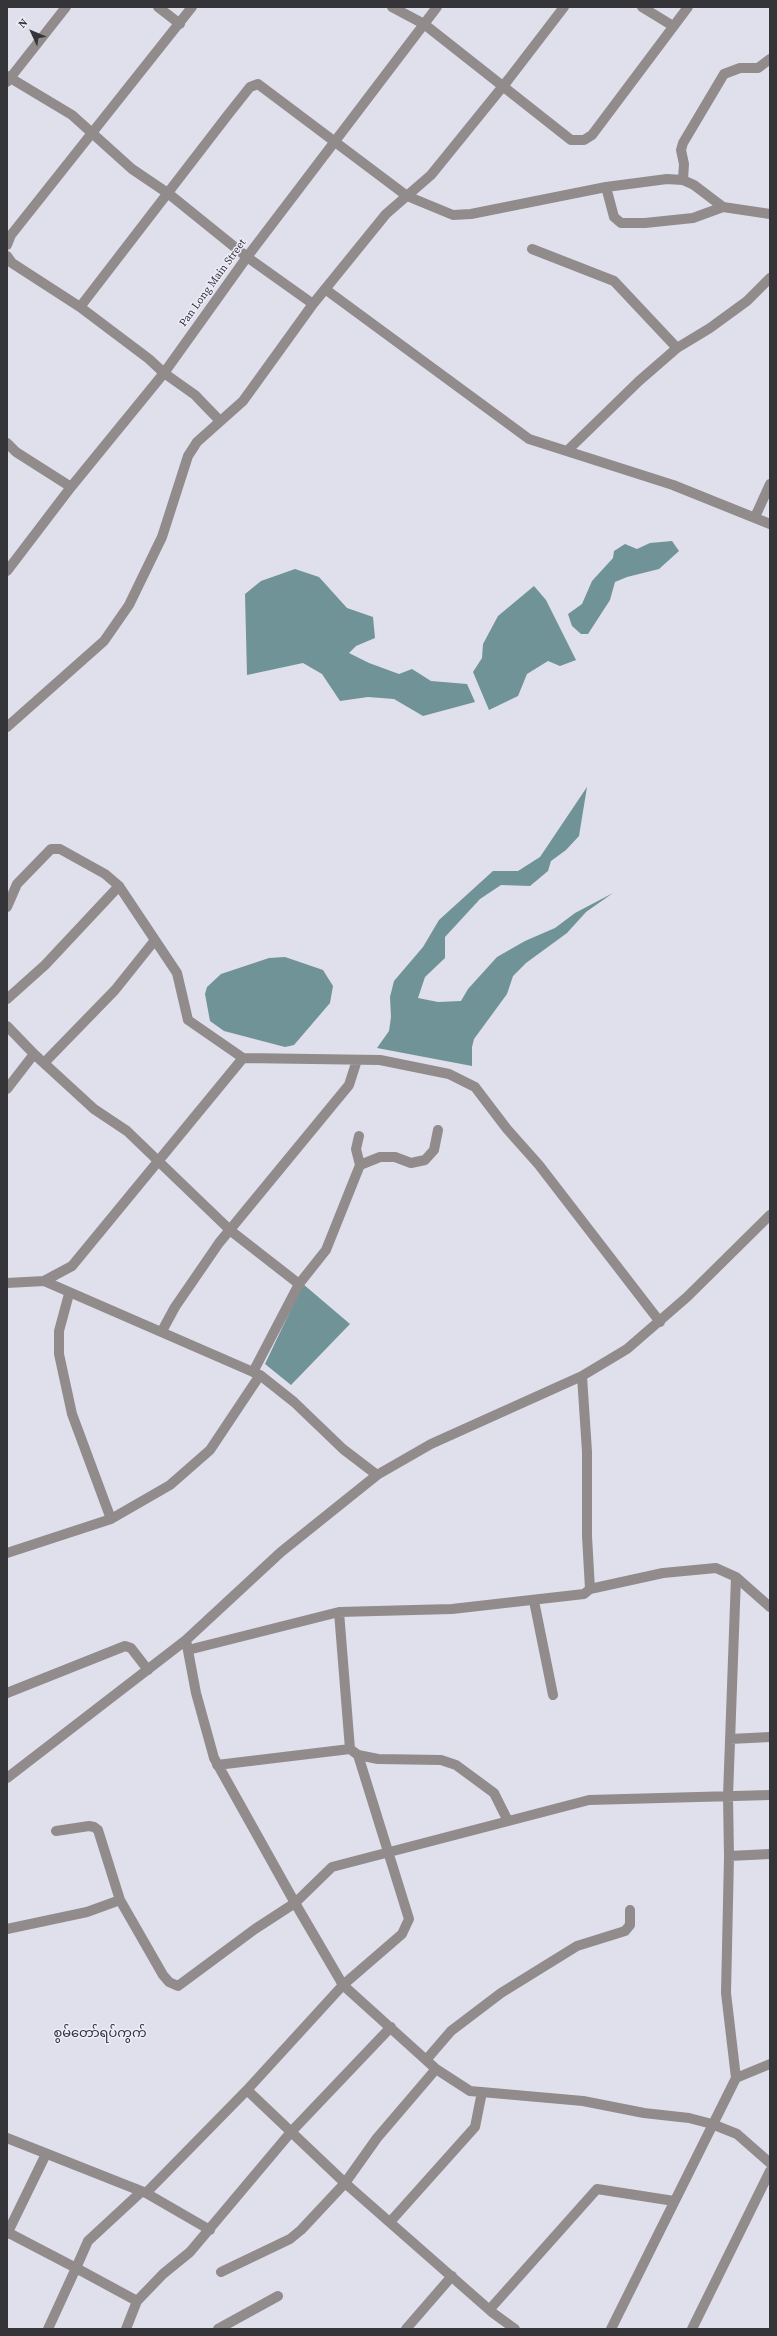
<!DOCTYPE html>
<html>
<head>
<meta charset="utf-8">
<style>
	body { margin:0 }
	#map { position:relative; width:777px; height:2336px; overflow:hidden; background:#e0dfec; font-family:"Source Serif 4",serif }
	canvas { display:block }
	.frame { position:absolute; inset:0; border:8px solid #353539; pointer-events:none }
	.north { position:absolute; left:12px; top:12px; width:40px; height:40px; -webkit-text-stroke:3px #eeecf9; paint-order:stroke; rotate:314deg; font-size:11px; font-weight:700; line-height:16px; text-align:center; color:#353539 }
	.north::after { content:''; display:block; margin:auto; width:14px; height:18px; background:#353539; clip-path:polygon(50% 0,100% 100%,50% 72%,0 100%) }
</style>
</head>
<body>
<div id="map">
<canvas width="777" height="2336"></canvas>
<div class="frame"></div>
<div class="north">N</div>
</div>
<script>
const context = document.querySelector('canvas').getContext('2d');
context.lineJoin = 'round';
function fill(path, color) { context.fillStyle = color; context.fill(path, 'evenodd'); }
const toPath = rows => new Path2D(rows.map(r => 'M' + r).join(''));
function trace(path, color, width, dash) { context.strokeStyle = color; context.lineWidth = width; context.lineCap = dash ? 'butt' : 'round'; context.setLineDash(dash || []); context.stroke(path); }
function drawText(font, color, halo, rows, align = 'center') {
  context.font = font + ' "Source Serif 4","Noto Sans Myanmar",serif'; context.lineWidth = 3; context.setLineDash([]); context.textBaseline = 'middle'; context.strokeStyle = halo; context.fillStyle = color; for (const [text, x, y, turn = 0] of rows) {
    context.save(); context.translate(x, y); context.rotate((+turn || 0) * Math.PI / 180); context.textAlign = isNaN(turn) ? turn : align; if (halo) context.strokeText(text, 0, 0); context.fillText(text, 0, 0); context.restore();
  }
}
fill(toPath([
	[672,541,679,551,659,569,627,577,615,582,610,600,588,634,581,634,572,626,568,614,582,604,592,581,613,558,614,551,625,544,637,549,650,543],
	[295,569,319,577,347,608,373,617,375,638,356,646,349,653,369,663,399,674,412,669,431,681,467,684,475,702,423,716,394,699,368,697,340,701,322,674,303,663,247,675,245,594,261,581],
	[534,586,546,600,576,660,560,666,548,661,527,674,518,696,489,710,473,672,482,658,483,644,498,616],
	[587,787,579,836,566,850,551,861,548,871,530,886,501,885,480,899,445,937,445,958,425,977,418,998,438,1002,461,1001,468,989,497,957,525,941,555,928,575,913,613,893,586,912,567,933,526,963,513,976,507,994,474,1039,472,1047,472,1066,377,1048,389,1031,391,1017,390,997,394,981,423,947,439,920,493,871,518,871,540,857],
	[285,957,323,970,333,986,330,1003,294,1045,285,1047,224,1031,210,1021,205,994,207,987,221,974,269,958],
	[303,1284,350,1324,291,1385,265,1364]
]), '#6f9397');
trace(toPath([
	[158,7,180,24],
	[392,7,424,24,571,140,584,140,592,135,688,7],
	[642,7,673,26],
	[7,76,72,115,132,169,169,194,247,257,313,304],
	[7,82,66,7],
	[683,180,684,164,681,150,683,143,724,74,740,68,758,68,770,59],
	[606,187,614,217,621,223,645,223,693,218,723,207],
	[7,245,11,235,192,7],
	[532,249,614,281,677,348],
	[7,256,12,263,80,307,149,359,164,373,195,395,220,421],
	[325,289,529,439,673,485,770,524],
	[80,307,227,116,250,87,258,84,407,196,453,215,471,214,606,187,667,179,683,180,694,185,723,207,770,214],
	[7,443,16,452,71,487],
	[568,450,639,381,677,348,710,328,747,301,770,278],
	[755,517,770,484],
	[7,571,71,487,164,373,247,257,437,7],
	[7,727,104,641,129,605,162,537,188,456,197,442,243,401,313,304,386,214,431,175,508,80,564,7],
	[7,907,17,884,51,849,60,849,105,874,119,886,177,973,188,1020,243,1058,380,1060,449,1074,475,1087,507,1129,539,1165,660,1322],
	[7,999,45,965,119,886],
	[7,1026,34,1054,94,1109,127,1131,231,1231,299,1284],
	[44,1063,115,990,155,940],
	[7,1089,34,1054],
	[359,1136,356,1149,360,1165],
	[44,1281,260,1375,294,1402,343,1449,377,1475],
	[7,1283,44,1281,72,1266,243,1058],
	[69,1294,59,1331,59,1354,72,1414,111,1519],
	[162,1331,175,1307,219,1243,349,1085,357,1060],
	[253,1372,299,1284,326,1250,360,1165,380,1157,395,1157,411,1163,425,1160,434,1150,438,1130],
	[7,1553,111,1519,170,1485,210,1450,260,1375],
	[590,1589,663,1573,716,1568,736,1577,770,1607],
	[534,1601,553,1695],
	[339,1612,350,1749],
	[186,1640,196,1693,214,1758,295,1903,343,1985,436,2069,470,2091,583,2101,644,2113,689,2118,712,2124,737,2134,770,2163],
	[188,1650,339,1612,452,1609,584,1594,590,1589,587,1536,587,1452,582,1376],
	[7,1693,125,1646,131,1648,148,1670],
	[730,1739,770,1737],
	[217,1765,350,1749,358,1755,378,1759,441,1760,456,1765,494,1793,508,1821],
	[7,1778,186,1640,281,1552,377,1475,431,1444,582,1376,627,1349,687,1297,770,1215],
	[56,1831,89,1826,94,1827,98,1830,120,1900,163,1975,169,1982,178,1986,255,1929,295,1903,332,1867,589,1800,770,1795],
	[729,1856,770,1854],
	[7,1929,87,1912,120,1900],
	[426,2060,451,2031,501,1993,577,1946,625,1931,630,1925,630,1910],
	[736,2078,770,2064],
	[247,2090,345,2183,493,2313,515,2329],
	[7,2138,146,2193,247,2090,343,1985,402,1934,409,1919,358,1755],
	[146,2193,210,2230],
	[390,2222,475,2127,482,2092],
	[7,2232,76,2268,48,2329],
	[7,2234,46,2154],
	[221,2272,290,2239,301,2230,345,2183,377,2138,436,2069],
	[137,2301,76,2268,88,2241,141,2192],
	[490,2309,597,2189,674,2201],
	[126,2329,137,2301,163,2274,190,2252,291,2132,391,2027],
	[218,2329,278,2296],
	[406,2329,452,2276],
	[611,2329,736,2078,726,1993,729,1856,728,1796,736,1577],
	[692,2329,770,2171]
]), '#918b8b', 10);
drawText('11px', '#353539', '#eeecf9', [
	["Pan Long Main Street",213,283,-54]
]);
drawText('13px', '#31303a', '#eeecf9', [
	["စွမ်တော်ရပ်ကွက်",100,2034]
]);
</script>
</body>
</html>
